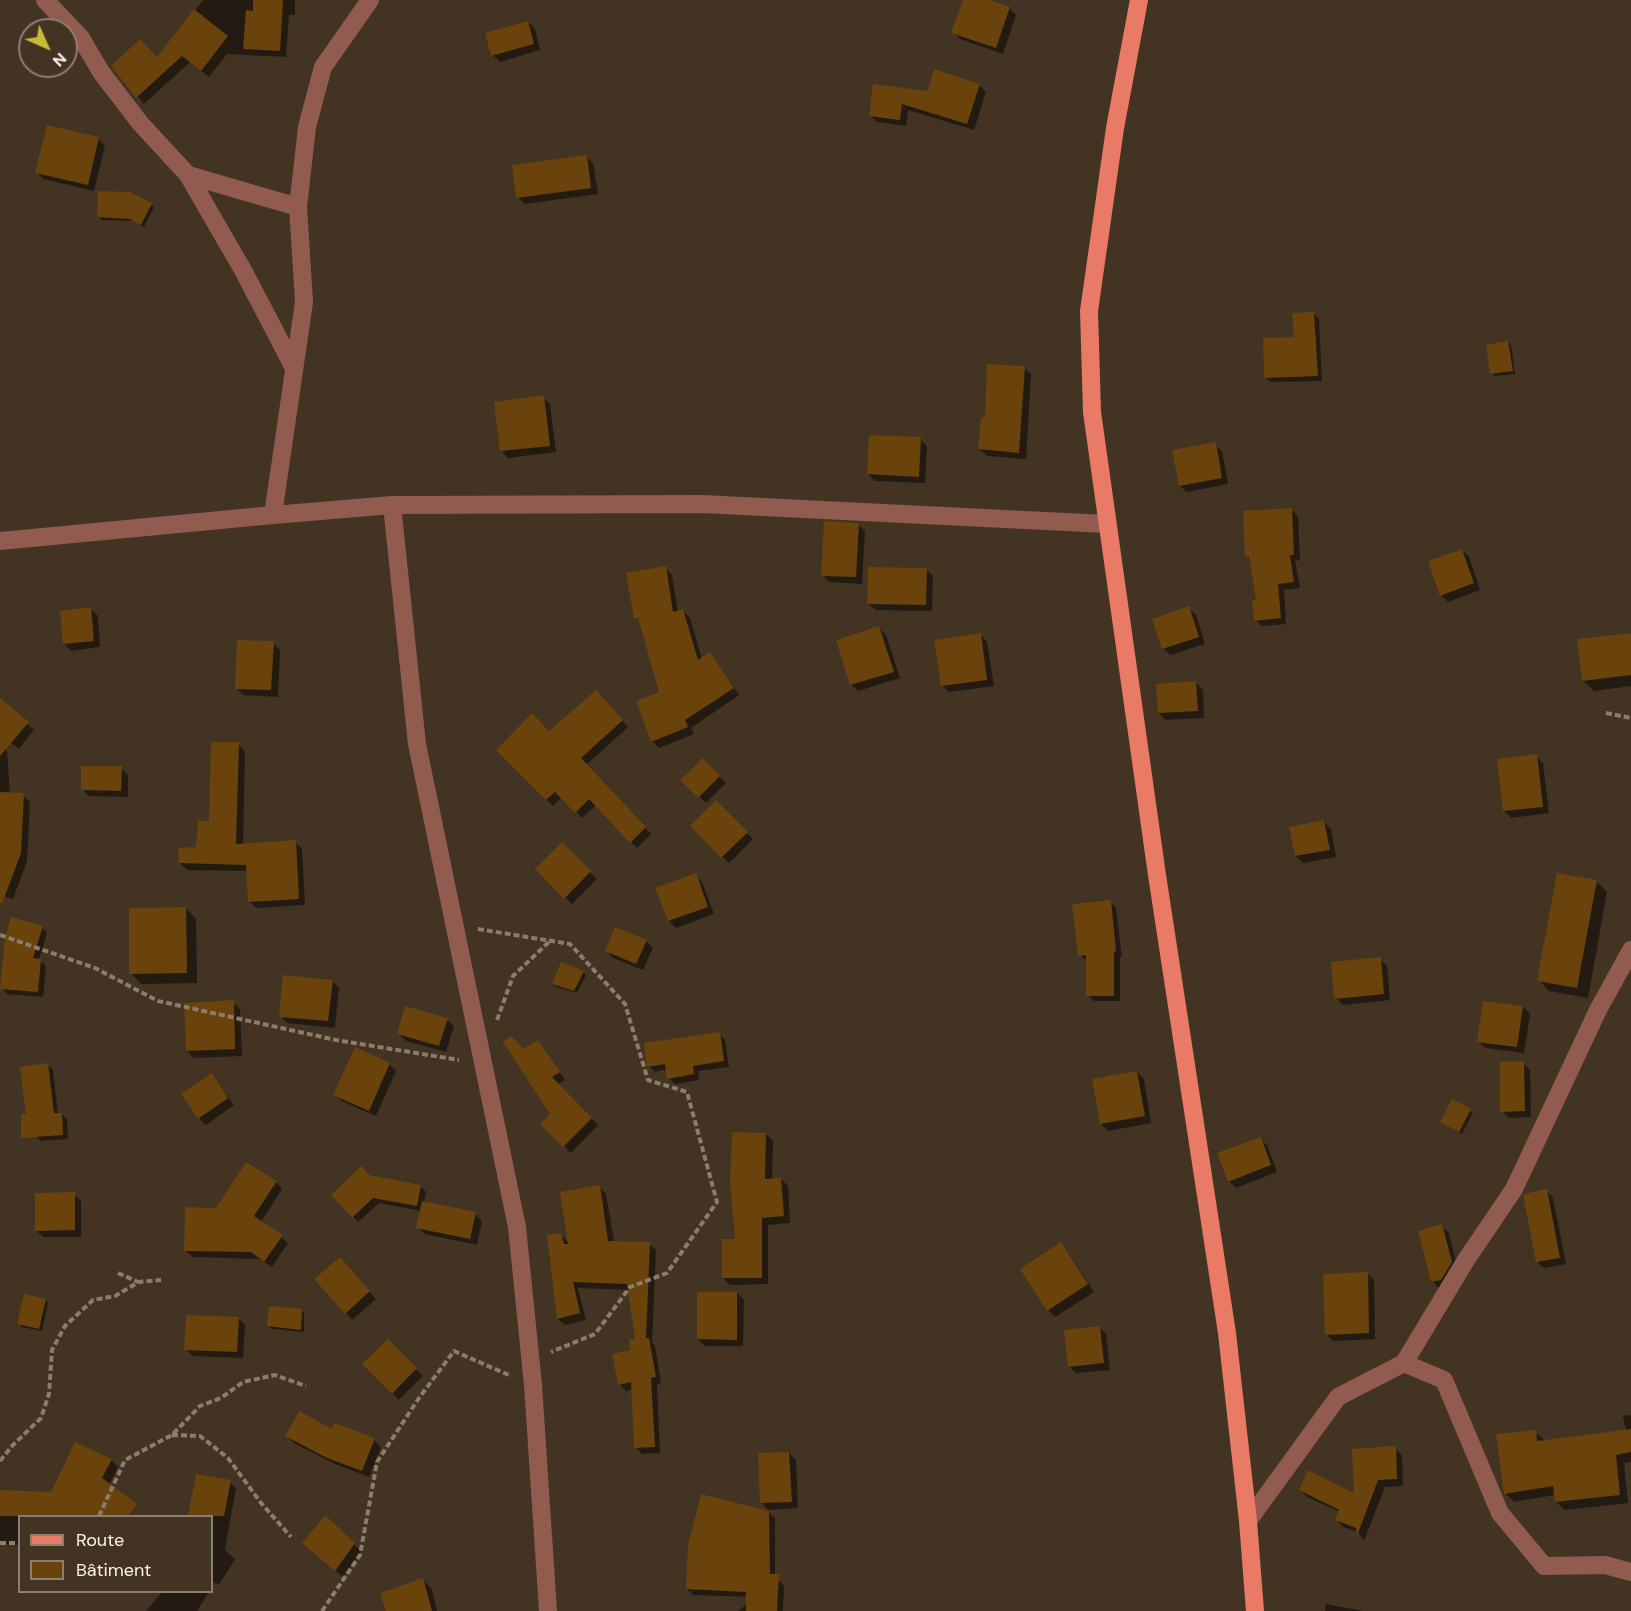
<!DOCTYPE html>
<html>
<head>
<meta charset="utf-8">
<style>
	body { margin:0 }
	#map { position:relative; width:1631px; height:1611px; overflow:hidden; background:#423322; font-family:"DM Sans",sans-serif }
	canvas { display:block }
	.legend { position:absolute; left:18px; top:1515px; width:195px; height:78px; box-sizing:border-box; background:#423322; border:2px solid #8c7f71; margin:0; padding:8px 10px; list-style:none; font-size:18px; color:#fcf2e8 }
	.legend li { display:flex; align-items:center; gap:12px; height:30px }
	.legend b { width:30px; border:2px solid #8c7f71 }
	.north { position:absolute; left:18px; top:18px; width:60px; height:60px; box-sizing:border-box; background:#423322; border:2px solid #8c7f71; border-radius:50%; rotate:135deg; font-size:16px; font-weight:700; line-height:24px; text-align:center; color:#fcf2e8 }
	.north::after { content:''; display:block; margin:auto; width:21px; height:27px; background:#c8bb3b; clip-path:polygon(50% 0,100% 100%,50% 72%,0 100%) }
</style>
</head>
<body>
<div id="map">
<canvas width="1631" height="1611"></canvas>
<ul class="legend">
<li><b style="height:8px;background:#e97a66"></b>Route</li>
<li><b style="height:16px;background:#69430b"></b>Bâtiment</li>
</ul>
<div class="north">N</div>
</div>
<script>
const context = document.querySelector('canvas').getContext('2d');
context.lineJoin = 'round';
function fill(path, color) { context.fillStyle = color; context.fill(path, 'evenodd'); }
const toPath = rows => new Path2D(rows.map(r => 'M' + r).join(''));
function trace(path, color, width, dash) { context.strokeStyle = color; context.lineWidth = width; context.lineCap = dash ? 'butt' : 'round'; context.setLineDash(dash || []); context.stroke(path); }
fill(toPath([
	[203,0,295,0,295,15,289,15,286,57,227,54,209,77,190,62,144,104,113,66,158,59],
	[965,0,986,0,1009,8,1016,15,1003,54,960,39,953,32],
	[528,22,535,29,540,50,500,62,493,55],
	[979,85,986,92,974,130,908,110,906,126,877,122,870,115,929,93],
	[98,139,105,146,94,191,44,179,37,173],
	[586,156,593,163,598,194,525,204,518,197],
	[130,194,154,207,144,227,134,221,102,220,99,217],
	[1313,313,1319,319,1322,381,1271,382,1265,377],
	[1508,342,1511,345,1515,374,1495,376,1492,373],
	[1024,368,1031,374,1026,459,987,456,980,449,986,419],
	[543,397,550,404,556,452,508,458,502,451],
	[920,439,927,446,925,483,875,481,868,474],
	[1215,444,1222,451,1228,484,1187,492,1180,486],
	[1291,509,1298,516,1300,560,1295,561,1300,588,1284,590,1286,624,1262,626,1255,620,1258,601,1252,562,1247,557],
	[858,525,865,531,862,584,829,582,823,575],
	[1462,550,1469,557,1480,590,1448,602,1441,595],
	[665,568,672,575,678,612,683,611,690,618,702,659,710,654,716,661,739,695,691,728,694,734,659,748,652,741,661,693,641,623,636,618],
	[926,569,933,576,932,611,876,610,869,604],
	[1189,608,1196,615,1205,644,1170,655,1163,648],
	[91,609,98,616,100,647,71,651,64,644],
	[879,628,886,635,900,678,858,691,851,685],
	[1631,634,1631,686,1594,691,1583,680],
	[981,635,987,642,994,686,949,692,942,685],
	[273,643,280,650,278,697,243,695,236,688],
	[1196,683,1203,690,1204,718,1166,720,1159,713],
	[602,698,628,727,586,765,651,834,637,848,596,805,582,818,562,797,553,806,498,750,549,733],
	[0,700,34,730,19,749,0,734],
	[0,744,7,751,10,794,23,795,30,802,27,861,13,899,0,895],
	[238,744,245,751,243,845,295,842,302,849,305,905,256,908,249,901,247,871,187,870,180,863,198,848,210,822],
	[1536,756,1543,763,1549,813,1511,818,1504,811],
	[703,760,726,783,706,803,682,780],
	[121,768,128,775,128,797,89,796,82,789],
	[716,802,753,839,729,863,692,826],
	[1324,822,1331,829,1336,857,1303,863,1296,856],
	[562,844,597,879,572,904,537,869],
	[695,875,702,882,714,914,676,928,669,921,657,889],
	[1596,881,1607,892,1588,998,1549,991,1539,980],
	[1110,901,1116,908,1122,957,1120,957,1120,1001,1094,1001,1088,995,1087,961,1080,955],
	[186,908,196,919,197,983,141,984,131,973],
	[42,927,47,933,39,960,46,966,43,997,7,994,2,988],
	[646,941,653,948,643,970,613,958,607,951],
	[1380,959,1387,966,1390,1000,1343,1005,1336,998],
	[583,972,586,975,577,993,556,987,553,984],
	[332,981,339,988,335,1028,287,1023,281,1016],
	[233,1002,240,1009,242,1056,194,1058,187,1051],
	[1523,1007,1530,1014,1524,1053,1485,1048,1478,1041],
	[447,1020,454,1026,446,1052,406,1041,399,1034],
	[719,1034,725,1040,729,1067,698,1071,699,1080,675,1084,669,1078,667,1069,655,1072,649,1066],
	[538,1042,565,1080,557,1085,598,1125,571,1153,542,1124,552,1114],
	[1523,1063,1530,1070,1531,1117,1509,1118,1502,1111],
	[389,1064,396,1071,376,1116,341,1101,335,1094],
	[48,1065,53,1070,58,1114,62,1114,67,1119,68,1139,41,1141,36,1136],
	[1137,1072,1144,1079,1151,1123,1108,1131,1101,1124],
	[212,1075,234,1105,206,1125,199,1118],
	[1453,1101,1473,1113,1462,1134,1445,1124],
	[766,1134,773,1141,772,1180,781,1179,788,1186,790,1223,768,1225,768,1284,730,1285,723,1278,736,1240],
	[1260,1139,1267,1145,1277,1172,1236,1188,1229,1181],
	[369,1177,420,1186,426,1192,424,1203,475,1214,482,1221,477,1245,425,1234,418,1227,421,1211,379,1203,358,1222,333,1195],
	[276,1182,282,1189,261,1222,288,1243,272,1267,259,1259,193,1257,186,1251,217,1209],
	[599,1187,606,1194,614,1242,649,1244,656,1250,652,1343,655,1346,661,1383,657,1384,660,1453,642,1454,636,1447,633,1389,626,1391,619,1384,637,1340,629,1290,578,1288,586,1320,565,1325,558,1319,560,1234,569,1243],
	[1547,1191,1553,1198,1566,1264,1544,1268,1537,1262],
	[74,1194,81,1201,81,1237,43,1237,36,1230],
	[1442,1226,1449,1233,1458,1270,1439,1288,1432,1281],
	[1060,1244,1067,1251,1094,1292,1055,1317,1048,1310,1022,1270],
	[347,1266,376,1299,352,1320,346,1313],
	[1367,1273,1374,1280,1375,1339,1333,1341,1326,1334],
	[737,1293,744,1300,743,1346,705,1346,698,1339],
	[45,1300,48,1303,42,1331,22,1327,19,1324],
	[301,1310,304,1313,304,1332,272,1329,269,1326],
	[238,1318,245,1325,243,1358,193,1356,186,1349],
	[1099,1327,1106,1334,1110,1370,1076,1373,1069,1366],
	[388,1341,423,1376,399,1400,364,1364],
	[1631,1415,1631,1462,1624,1463,1628,1503,1565,1510,1556,1502,1555,1495,1514,1502,1506,1494,1535,1432,1545,1441,1626,1431,1623,1416],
	[287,1436,374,1440,381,1447,369,1477,335,1464,294,1443],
	[1395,1448,1402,1455,1403,1486,1385,1487,1364,1541,1358,1532,1343,1527,1337,1520,1340,1512,1307,1497,1300,1490,1356,1495],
	[789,1453,796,1460,798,1508,768,1510,762,1503],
	[111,1460,118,1467,100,1503,91,1499,87,1516,20,1516,20,1545,0,1544,0,1491,52,1494],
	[197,1476,230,1482,236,1488,225,1550,235,1559,219,1585,214,1582,212,1586,212,1516,190,1516],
	[768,1512,775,1518,775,1582,778,1580,784,1586,783,1611,738,1611,756,1597,693,1595,687,1589],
	[325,1517,361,1551,343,1577,311,1550],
	[423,1580,432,1589,437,1611,387,1611],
	[162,1592,209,1592,197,1611,146,1611],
	[1326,1604,1363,1611,1325,1611]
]), '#0007');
fill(toPath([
	[253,0,283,0,280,51,243,49,246,10,253,11],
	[963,0,990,0,1010,7,996,48,951,33],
	[194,9,228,36,201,71,182,56,136,98,111,66,140,39,157,57],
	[528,21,534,44,491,56,485,33],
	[934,69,980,84,967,124,902,104,900,120,869,116,873,84,928,91],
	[47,125,99,137,88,185,35,173],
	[587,155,591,188,516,198,512,165],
	[98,191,130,192,152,203,141,225,129,219,97,217],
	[1314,312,1318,376,1264,378,1263,338,1294,337,1292,313],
	[1508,341,1513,371,1490,374,1486,345],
	[987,364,1025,366,1019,453,978,449,981,417,985,417],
	[544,395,550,446,500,451,494,402],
	[869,435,921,437,919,477,867,474],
	[1216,442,1222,478,1179,486,1172,450],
	[1292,508,1294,555,1290,555,1294,582,1278,584,1281,618,1254,621,1252,600,1256,600,1249,557,1245,557,1243,511],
	[824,521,859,523,856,577,821,576],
	[1462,549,1474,583,1440,596,1428,561],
	[666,566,673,612,683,609,698,660,710,652,734,688,685,720,688,727,651,742,636,701,659,692,638,618,634,619,626,573],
	[868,567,927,568,926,605,867,604],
	[1189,606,1199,637,1162,649,1152,619],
	[91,607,94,641,63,644,60,611],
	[879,626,894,672,850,685,836,640],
	[981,633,987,680,941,686,934,640],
	[1631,633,1631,675,1582,681,1577,639],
	[237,640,274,641,271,690,235,689],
	[1196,681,1198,711,1158,713,1156,684],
	[596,690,623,720,581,758,646,827,630,843,589,799,575,813,555,792,546,800,496,750,532,713,549,731],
	[0,698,29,722,0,756],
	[211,742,239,742,236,844,296,840,299,899,248,902,246,865,179,863,178,848,196,847,198,821,209,821],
	[1537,754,1543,807,1503,811,1497,759],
	[703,758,720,776,698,798,680,780],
	[81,766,122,766,121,791,81,790],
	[0,792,24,793,21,853,2,904,0,903],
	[716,800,748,832,721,858,690,826],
	[1324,820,1330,850,1295,856,1289,827],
	[562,842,591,871,564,899,535,869],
	[696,873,708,907,668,921,655,888],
	[1557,873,1597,880,1577,988,1537,981],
	[1111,900,1116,951,1114,952,1114,996,1086,996,1086,955,1078,956,1072,904],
	[186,907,187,973,129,974,129,908],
	[11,917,43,926,33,958,41,959,38,992,0,989,5,938],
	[615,927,647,940,636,964,605,951],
	[1381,957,1384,994,1334,999,1331,962],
	[561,962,584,971,574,991,552,984],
	[283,975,333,980,328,1021,279,1017],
	[234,1000,235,1049,186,1051,184,1003],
	[1483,1001,1523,1006,1517,1047,1477,1042],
	[405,1006,448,1018,439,1046,397,1034],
	[720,1032,724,1061,693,1066,694,1074,667,1079,665,1064,647,1067,644,1043],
	[511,1036,524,1049,538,1040,560,1072,552,1077,592,1118,563,1147,540,1124,550,1114,503,1042],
	[355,1047,390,1063,369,1111,333,1095],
	[1524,1061,1525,1111,1500,1112,1500,1062],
	[48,1063,54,1113,62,1113,63,1135,21,1138,21,1114,26,1114,20,1067],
	[1137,1071,1145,1116,1100,1124,1092,1079],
	[212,1073,228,1098,198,1119,181,1094],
	[1452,1099,1471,1109,1459,1132,1440,1122],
	[732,1132,766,1133,765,1179,781,1178,784,1216,762,1218,762,1278,722,1278,722,1239,735,1239,730,1182],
	[1261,1137,1271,1165,1228,1182,1217,1153],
	[246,1162,277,1181,254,1216,283,1235,264,1262,251,1252,184,1251,185,1207,216,1208],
	[361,1166,369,1175,421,1185,417,1206,373,1198,352,1218,331,1195],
	[600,1185,608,1241,650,1242,646,1338,649,1338,656,1377,651,1378,655,1447,634,1448,631,1382,618,1385,612,1354,630,1350,629,1339,635,1339,627,1284,573,1282,580,1313,557,1319,547,1235,561,1233,564,1244,568,1244,560,1192],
	[1547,1189,1560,1258,1536,1262,1523,1195,1524,1194],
	[75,1192,75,1230,35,1231,35,1193],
	[422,1201,476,1212,470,1239,416,1228],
	[1442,1224,1452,1262,1441,1280,1431,1282,1418,1231],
	[1061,1242,1088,1284,1047,1311,1020,1269],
	[340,1257,370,1291,345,1314,314,1279],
	[1368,1272,1369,1333,1325,1335,1323,1274],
	[697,1292,737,1292,737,1340,697,1339],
	[24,1294,46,1299,39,1329,17,1324],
	[269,1306,302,1309,301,1330,267,1326],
	[186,1315,239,1317,237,1352,184,1350],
	[1100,1326,1104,1363,1068,1367,1064,1330],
	[388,1339,417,1368,392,1394,362,1364],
	[299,1411,332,1429,334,1423,375,1438,362,1471,327,1458,285,1436],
	[1631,1429,1631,1452,1616,1455,1620,1495,1555,1502,1553,1486,1504,1494,1496,1434,1536,1430,1537,1441],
	[75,1442,112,1459,102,1478,137,1504,128,1516,0,1516,0,1490,51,1492],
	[1396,1446,1397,1479,1378,1480,1357,1536,1356,1528,1335,1520,1339,1510,1299,1490,1308,1470,1354,1493,1352,1449],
	[789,1452,792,1502,760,1503,758,1453],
	[196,1474,231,1480,224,1516,188,1516],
	[701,1494,769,1511,770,1574,779,1574,777,1611,746,1611,746,1592,686,1589,688,1545],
	[325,1515,355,1543,335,1571,302,1543],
	[423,1578,432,1611,386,1611,380,1593]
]), '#69430b');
trace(toPath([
	[1606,713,1631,718],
	[478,929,570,944,625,1004,648,1080,687,1092,717,1202,667,1273,630,1287,595,1334,551,1352],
	[0,935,95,968,158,1001,336,1040,459,1060],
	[497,1020,513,976,550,941],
	[118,1273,138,1282],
	[172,1435,200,1436,228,1458,261,1503,291,1537],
	[0,1461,12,1446,41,1418,49,1394,52,1350,65,1326,93,1300,115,1296,139,1282,161,1280],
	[99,1516,125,1460,172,1435,200,1406,221,1398,243,1382,275,1375,306,1386],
	[0,1543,20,1543],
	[322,1611,360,1555,377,1462,419,1398,454,1351,511,1376]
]), '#8a7d6e', 4, [6, 3]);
trace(toPath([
	[45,0,81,38,101,72,140,123,188,175,244,272,294,368],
	[188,175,298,207],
	[392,505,417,744,517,1227,533,1385,548,1611],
	[273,515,304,302,298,207,307,127,323,67,370,0],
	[0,541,273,515,392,505,702,504,1106,524],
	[1404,1363,1466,1260,1514,1189,1598,1010,1631,950],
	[1248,1521,1338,1397,1404,1363,1444,1380,1500,1513,1544,1566,1605,1565,1631,1572]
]), '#915b50', 18);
trace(toPath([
	[1139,0,1115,128,1089,311,1092,412,1157,875,1227,1333,1248,1521,1255,1611]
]), '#e97a66', 18);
</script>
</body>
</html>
